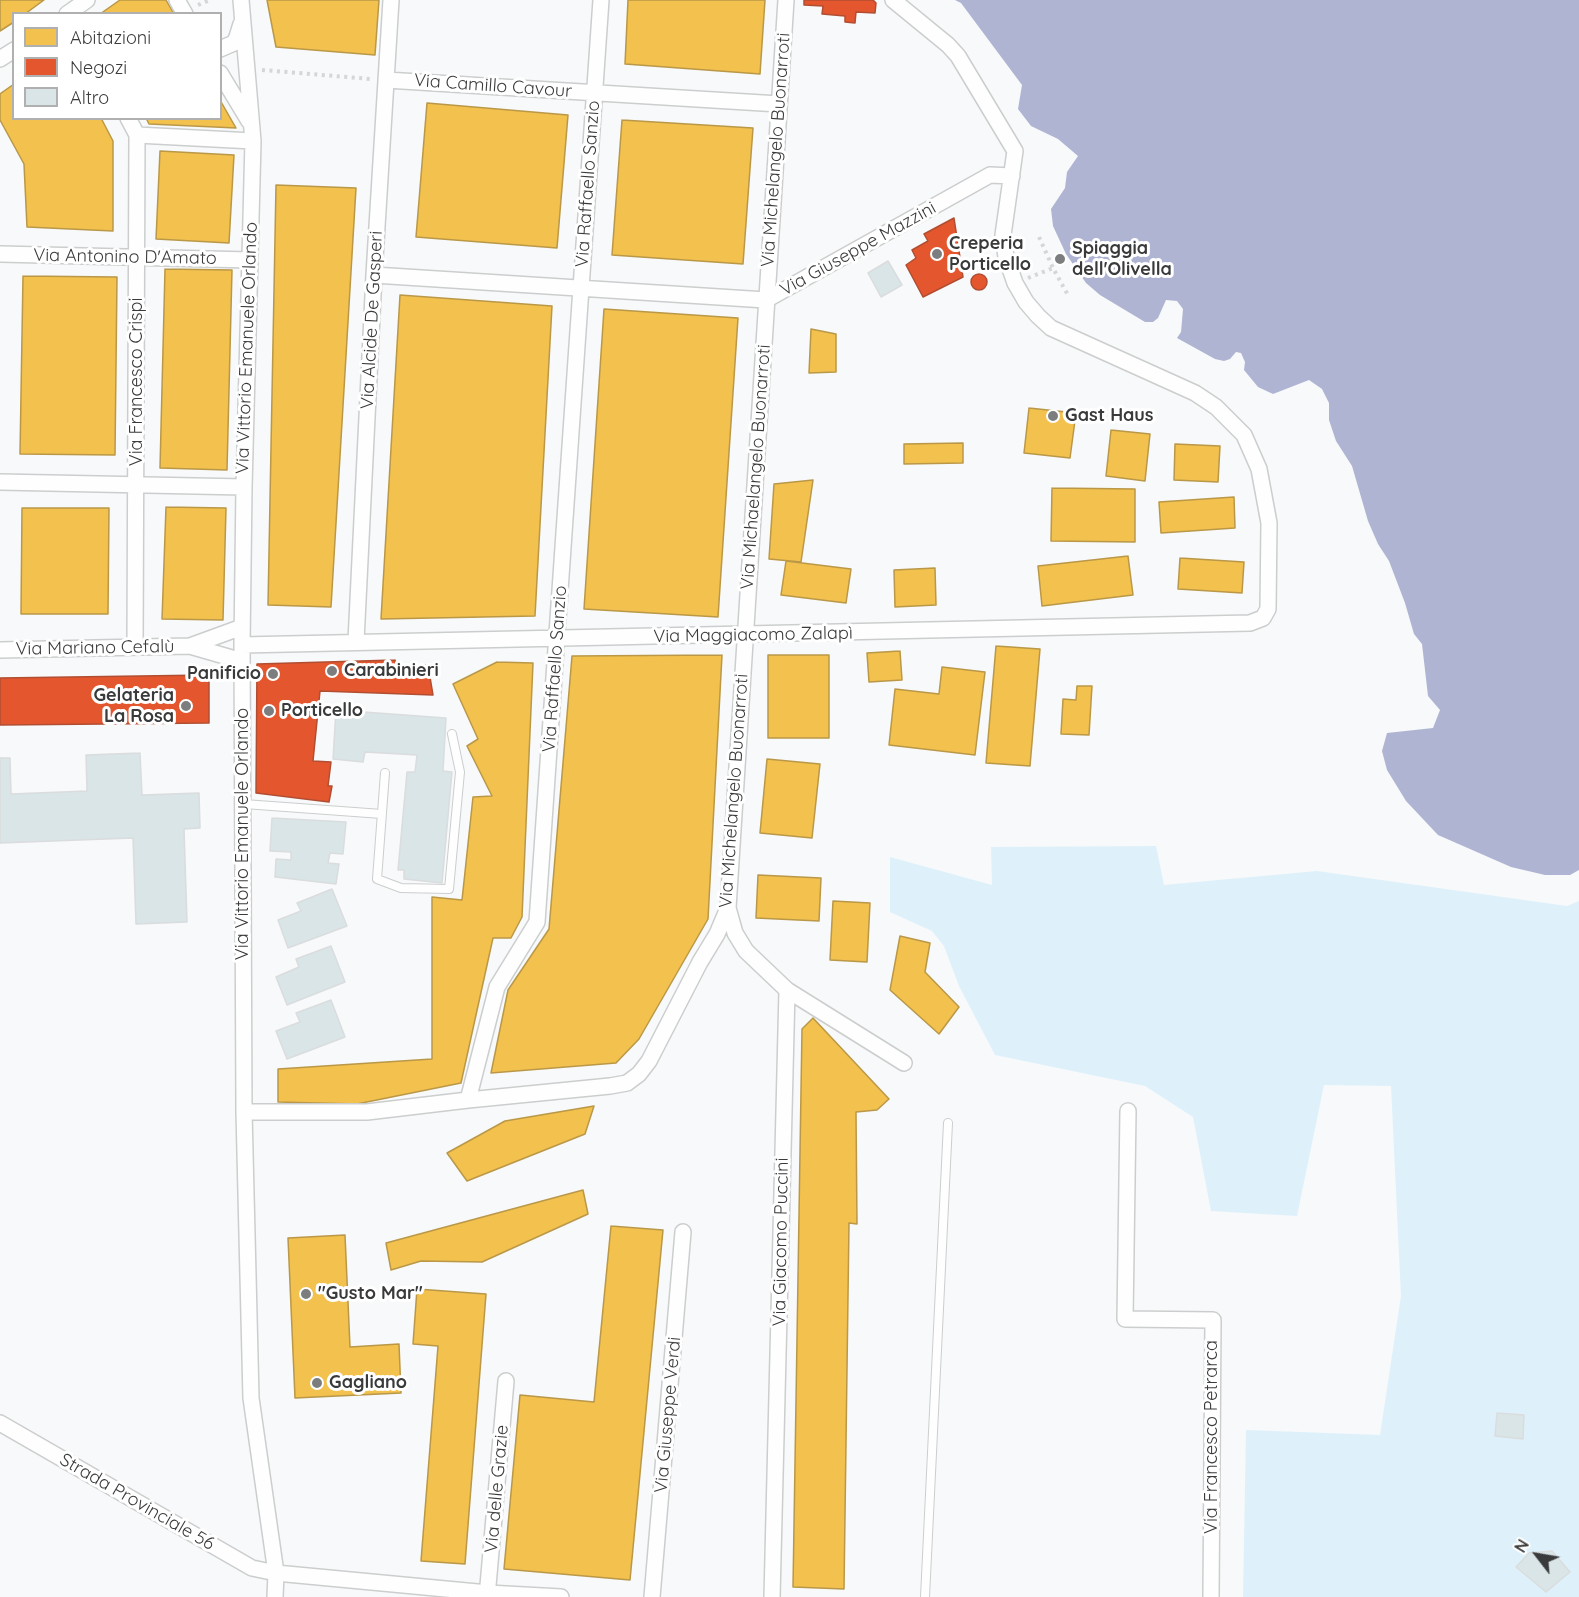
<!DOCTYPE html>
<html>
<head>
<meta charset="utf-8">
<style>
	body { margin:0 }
	#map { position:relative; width:1579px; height:1597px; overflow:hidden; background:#f7f9fa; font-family:Quicksand,sans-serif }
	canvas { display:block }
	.legend { position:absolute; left:12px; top:12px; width:210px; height:108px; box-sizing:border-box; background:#fff; border:2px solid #b0b0b1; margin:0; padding:8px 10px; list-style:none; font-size:18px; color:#393a3b }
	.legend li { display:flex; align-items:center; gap:12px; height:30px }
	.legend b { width:30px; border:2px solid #b0b0b1 }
	.north { position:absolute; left:1507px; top:1525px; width:60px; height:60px; -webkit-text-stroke:4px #fff; paint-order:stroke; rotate:301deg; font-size:16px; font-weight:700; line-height:24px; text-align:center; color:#393a3b }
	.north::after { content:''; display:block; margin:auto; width:21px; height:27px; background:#393a3b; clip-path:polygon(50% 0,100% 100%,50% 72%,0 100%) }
</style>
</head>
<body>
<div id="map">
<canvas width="1579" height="1597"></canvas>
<ul class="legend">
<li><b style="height:16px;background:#f2c14e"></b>Abitazioni</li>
<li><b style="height:16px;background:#e4572e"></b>Negozi</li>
<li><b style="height:16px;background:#d9e5e7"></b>Altro</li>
</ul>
<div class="north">N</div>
</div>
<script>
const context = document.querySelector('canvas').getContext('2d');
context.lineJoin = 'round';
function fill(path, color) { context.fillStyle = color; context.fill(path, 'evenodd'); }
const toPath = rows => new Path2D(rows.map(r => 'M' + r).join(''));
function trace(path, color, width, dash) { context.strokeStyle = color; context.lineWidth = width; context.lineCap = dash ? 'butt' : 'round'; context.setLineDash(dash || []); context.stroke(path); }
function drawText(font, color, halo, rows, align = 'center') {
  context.font = font + ' Quicksand,sans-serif'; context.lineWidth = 6; context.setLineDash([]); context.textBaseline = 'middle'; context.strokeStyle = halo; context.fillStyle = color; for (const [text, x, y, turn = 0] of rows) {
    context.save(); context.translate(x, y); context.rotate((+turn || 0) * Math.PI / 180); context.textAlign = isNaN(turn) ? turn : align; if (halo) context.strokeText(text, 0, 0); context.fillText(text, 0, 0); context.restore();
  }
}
fill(toPath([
	[1156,846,1164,885,1317,871,1567,906,1579,901,1579,1597,1243,1597,1246,1430,1380,1435,1401,1296,1391,1086,1324,1085,1297,1216,1211,1211,1193,1117,1145,1086,995,1055,959,986,944,946,932,931,890,912,890,857,992,885,991,847]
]), '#def1fb');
fill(toPath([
	[955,0,1579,0,1579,870,1570,875,1545,875,1511,867,1438,835,1406,801,1387,770,1382,751,1387,733,1433,728,1440,710,1428,696,1422,644,1414,634,1405,603,1389,561,1378,544,1368,521,1352,466,1336,441,1329,420,1329,403,1322,389,1309,380,1273,394,1258,387,1244,370,1245,362,1241,353,1236,352,1230,359,1224,361,1215,359,1177,338,1181,332,1183,309,1177,301,1166,300,1158,318,1153,322,1145,322,1100,295,1086,283,1066,254,1053,226,1051,209,1065,188,1067,172,1078,156,1058,139,1031,126,1018,109,1022,85,961,3]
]), '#b0b4d3');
const homes = toPath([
	[0,0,44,0,25,14,14,14,14,22,0,31,0,0],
	[120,0,166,0,174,14,100,14,120,0],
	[267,0,379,0,375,55,276,47,267,0],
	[628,0,765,0,760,74,625,64,628,0],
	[14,84,14,118,101,118,113,141,113,231,27,227,24,164,0,120,0,94,14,84],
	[220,100,236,128,149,124,146,118,220,118,220,100],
	[427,103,568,115,557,248,416,237,427,103],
	[622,120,753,128,743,264,612,255,622,120],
	[160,151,234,155,229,243,156,239,160,151],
	[276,185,356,188,331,607,268,605,276,185],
	[165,269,232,270,227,470,160,468,165,269],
	[23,276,117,277,115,455,20,454,23,276],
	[400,295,552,306,535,616,381,619,400,295],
	[604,309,738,318,718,617,584,609,604,309],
	[811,329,836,334,836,372,809,373,811,329],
	[1029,408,1076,413,1070,458,1024,453,1029,408],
	[1111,430,1150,434,1145,481,1106,476,1111,430],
	[963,443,963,463,904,464,904,444,963,443],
	[1175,444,1220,446,1218,482,1174,480,1175,444],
	[813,480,801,562,769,559,774,484,813,480],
	[1052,488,1135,489,1135,542,1051,541,1052,488],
	[1234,497,1235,528,1161,533,1159,502,1234,497],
	[166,507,226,508,223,620,162,619,166,507],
	[22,508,109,508,108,614,21,614,22,508],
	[1128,556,1133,595,1042,606,1038,566,1128,556],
	[1180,558,1244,562,1242,593,1178,589,1180,558],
	[786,561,851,569,846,603,781,595,786,561],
	[935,568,936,605,895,607,894,570,935,568],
	[996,646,1040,649,1030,766,986,763,996,646],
	[900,651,902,680,869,682,867,653,900,651],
	[722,655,708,919,639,1039,616,1063,491,1073,508,990,549,929,572,656,722,655],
	[768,655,829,655,829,738,768,738,768,655],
	[497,662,533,663,522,917,511,938,493,938,461,1083,357,1104,278,1102,278,1069,432,1059,432,897,462,900,473,797,492,796,467,746,478,739,453,684,497,662],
	[942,667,985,672,975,755,889,745,895,689,939,694,942,667],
	[1077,686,1092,686,1089,735,1061,734,1063,699,1076,700,1077,686],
	[767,759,820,764,812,838,760,833,767,759],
	[758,875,821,878,819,921,756,918,758,875],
	[833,901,870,903,867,962,830,960,833,901],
	[900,936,930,943,925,972,959,1007,939,1034,890,990,900,936],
	[813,1018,889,1099,877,1110,856,1112,857,1224,849,1223,844,1589,793,1587,802,1029,813,1018],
	[594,1106,585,1134,467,1181,447,1153,505,1121,594,1106],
	[583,1190,588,1214,482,1262,421,1261,391,1270,386,1243,583,1190],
	[611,1226,663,1230,630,1580,504,1569,520,1395,594,1402,611,1226],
	[345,1235,350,1347,399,1344,401,1393,295,1398,288,1238,345,1235],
	[417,1289,486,1294,465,1564,421,1561,438,1346,413,1344,417,1289]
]);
fill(homes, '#f2c14e');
trace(homes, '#ba9848', 1.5);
const shops = toPath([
	[804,0,873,0,876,3,875,13,856,12,855,23,845,22,845,16,822,14,823,6,804,5,804,0],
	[954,218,963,277,923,297,906,265,916,258,912,250,928,241,924,234,954,218],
	'971 282a8 8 0 1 1 16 0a8 8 0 1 1-16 0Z',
	[395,660,396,665,428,665,433,695,320,691,313,761,331,762,328,786,332,786,329,802,256,793,257,664,395,660],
	[209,675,209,723,0,725,0,678,209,675]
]);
fill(shops, '#e4572e');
trace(shops, '#b14e32', 1.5);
const building = toPath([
	[888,261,902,285,881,297,868,273,888,261],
	[336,710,446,718,443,771,452,772,442,883,404,879,404,870,398,870,407,772,415,772,417,755,365,752,363,762,333,759,336,710],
	[140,753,142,795,199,793,200,828,184,829,187,922,136,924,133,838,0,843,0,758,10,758,11,794,87,791,86,755,140,753],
	[272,818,346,822,343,854,330,853,328,863,339,864,336,884,275,877,276,859,291,860,291,852,270,851,272,818],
	[332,889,347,926,288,948,278,920,301,911,297,903,332,889],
	[331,946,345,982,287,1005,276,977,299,967,296,959,331,946],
	[331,1000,345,1037,287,1059,276,1031,300,1022,296,1013,331,1000],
	[1497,1413,1524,1415,1523,1439,1495,1436,1497,1413],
	[1552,1551,1570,1572,1546,1592,1516,1567,1529,1553,1552,1551]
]);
fill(building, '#d9e5e7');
trace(building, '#dadcdd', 1.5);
const service = toPath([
	[385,773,377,879,401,888,449,889,460,772,452,734],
	[244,804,382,814],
	[925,1597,948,1123]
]);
const minor = toPath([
	[177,0,185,14],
	[241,0,253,141,244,487,242,645,244,1112,251,1398,276,1573,275,1597],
	[67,14,87,0],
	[220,49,234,43,237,37,241,24],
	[0,59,14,50],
	[220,73,249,121],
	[386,80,779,104],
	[128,118,137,135,135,647],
	[137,135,253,141],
	[0,254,250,260],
	[374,275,766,300,990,175,1012,176],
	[0,482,244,487],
	[356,641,374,275,391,0],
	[242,645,1250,623,1263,618,1268,609,1269,523,1259,469,1244,435,1216,407,1195,393,1051,328,1038,316,1026,302,1015,283,1006,257,1003,235,1015,151,958,56,948,45,893,0],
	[190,646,242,627],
	[0,650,190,646,242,661],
	[728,908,735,933,746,951,787,990,772,1597],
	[787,990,904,1063],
	[468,1100,610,1086,627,1083,639,1074,649,1061,700,962,717,934,728,908,786,0],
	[1128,1111,1125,1319,1213,1320,1211,1597],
	[244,1112,367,1112,468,1100,497,987,537,922,601,0],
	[0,1423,252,1568,276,1573,488,1593,561,1597],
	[487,1597,506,1381],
	[652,1597,683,1232]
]);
trace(service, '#cccece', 10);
trace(minor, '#cccece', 18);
trace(toPath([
	[198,5,210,0],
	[262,70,371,79],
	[1039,237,1053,268,1069,297],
	[1028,278,1053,268]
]), '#d6d6d6', 4, [3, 4.5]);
trace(service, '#fefefe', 8);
trace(minor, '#fefefe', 15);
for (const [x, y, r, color] of [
	[937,254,6,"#7c7d7e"],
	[1060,259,6,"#7c7d7e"],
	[1053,416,6,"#7c7d7e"],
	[332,671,6,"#7c7d7e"],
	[273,674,6,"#7c7d7e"],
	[186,706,6,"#7c7d7e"],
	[269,711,6,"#7c7d7e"],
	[306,1294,6,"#7c7d7e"],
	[317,1383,6,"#7c7d7e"]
]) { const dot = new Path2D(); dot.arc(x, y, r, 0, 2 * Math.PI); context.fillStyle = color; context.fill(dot); trace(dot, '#fff', 2); }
drawText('18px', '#393a3b', '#fff', [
	["Via Camillo Cavour",493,86,4],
	["Via Michelangelo Buonarroti",776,150,-86],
	["Via Raffaello Sanzio",588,184,-86],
	["Via Giuseppe Mazzini",858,249,-29],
	["Via Antonino D'Amato",125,257,1],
	["Via Alcide De Gasperi",372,320,-87],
	["Via Vittorio Emanuele Orlando",247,348,-88],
	["Via Francesco Crispi",137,382,-90],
	["Via Michaelangelo Buonarroti",756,467,-86],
	["Via Maggiacomo Zalapì",753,635,-1],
	["Via Mariano Cefalù",95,648,-1],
	["Via Raffaello Sanzio",555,669,-86],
	["Via Michelangelo Buonarroti",734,791,-86],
	["Via Vittorio Emanuele Orlando",243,834,-90],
	["Via Giacomo Puccini",781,1242,-89],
	["Via Giuseppe Verdi",668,1415,-85],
	["Via Francesco Petrarca",1212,1437,-90],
	["Via delle Grazie",497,1489,-85],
	["Strada Provinciale 56",137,1502,30]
]);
drawText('bold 18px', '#393a3b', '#fff', [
	["Creperia",949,244],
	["Porticello",949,265],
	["Spiaggia",1072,249],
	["dell'Olivella",1072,270],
	["Gast Haus",1065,416],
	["Carabinieri",344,671],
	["Panificio",261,674,"right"],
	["Gelateria",174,696,"right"],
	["La Rosa",174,717,"right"],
	["Porticello",281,711],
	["\"Gusto Mar\"",318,1294],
	["Gagliano",329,1383]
], 'left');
</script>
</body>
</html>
